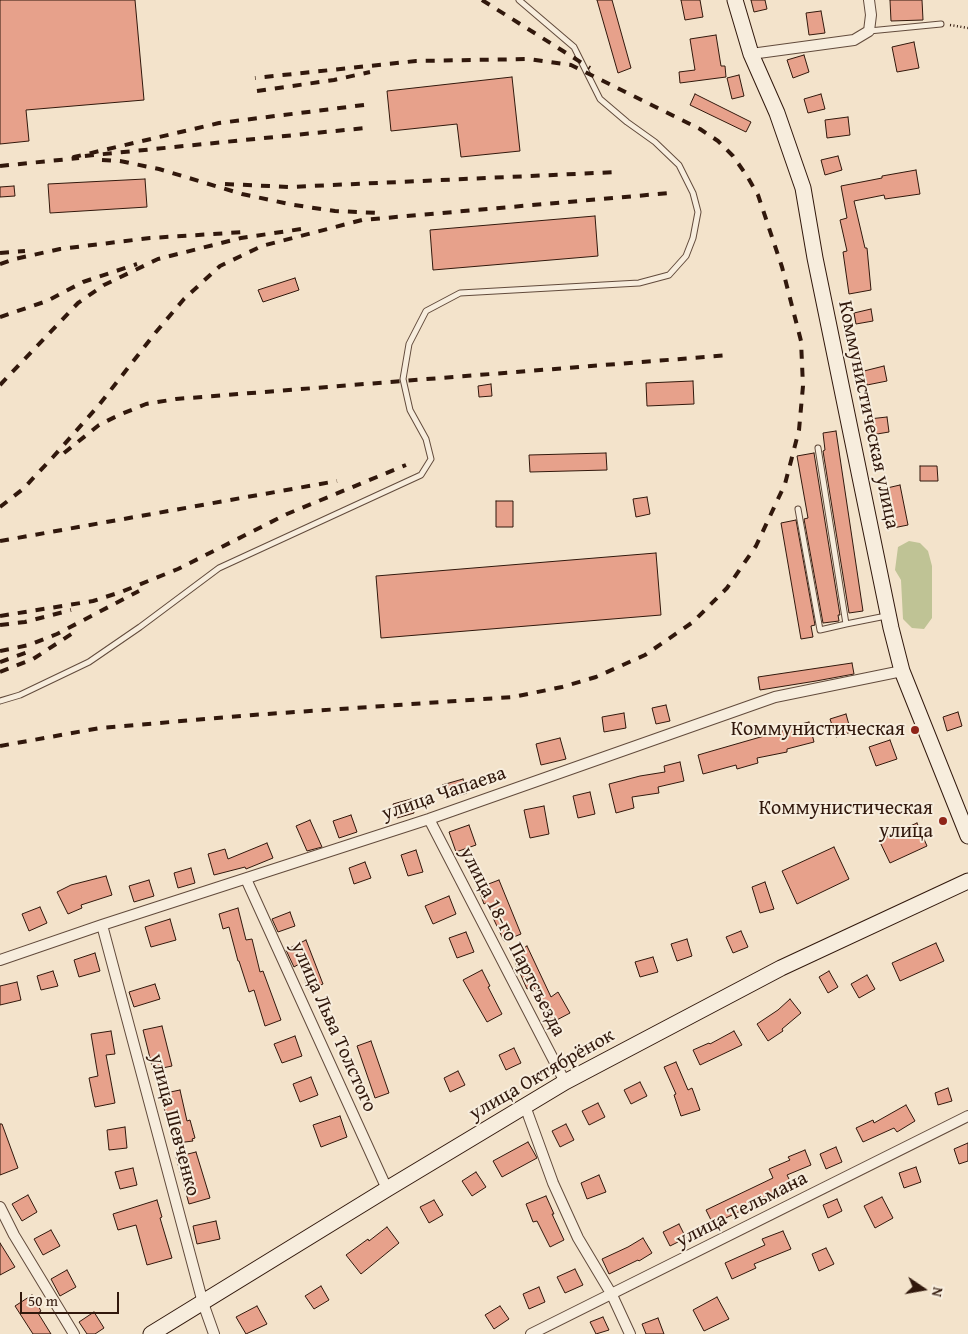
<!DOCTYPE html>
<html>
<head>
<meta charset="utf-8">
<style>
	body { margin:0 }
	#map { position:relative; width:968px; height:1334px; overflow:hidden; background:#f3e3cb; font-family:"Gentium Book Plus",serif }
	canvas { display:block }
	.north { position:absolute; left:898px; top:1264px; width:50px; height:50px; -webkit-text-stroke:4px #f7eddd; paint-order:stroke; rotate:102deg; font-size:14px; font-weight:700; line-height:20px; text-align:center; color:#31180c }
	.north::after { content:''; display:block; margin:auto; width:18px; height:22px; background:#31180c; clip-path:polygon(50% 0,100% 100%,50% 72%,0 100%) }
	.scale { position:absolute; left:20px; top:1292px; width:99px; height:22px; box-sizing:border-box; border:2px solid #31180c; border-top:0; padding-left:6px; font-size:15px; line-height:18px; white-space:nowrap; color:#31180c; -webkit-text-stroke:4px #f7eddd; paint-order:stroke }
</style>
</head>
<body>
<div id="map">
<canvas width="968" height="1334"></canvas>
<div class="north">N</div>
<div class="scale">50 m</div>
</div>
<script>
const context = document.querySelector('canvas').getContext('2d');
context.lineJoin = 'round';
function fill(path, color) { context.fillStyle = color; context.fill(path, 'evenodd'); }
const toPath = rows => new Path2D(rows.map(r => 'M' + r).join(''));
function trace(path, color, width, dash) { context.strokeStyle = color; context.lineWidth = width; context.lineCap = dash ? 'butt' : 'round'; context.setLineDash(dash || []); context.stroke(path); }
function drawText(font, color, halo, rows, align = 'center') {
  context.font = font + ' "Gentium Book Plus",serif'; context.lineWidth = 4; context.setLineDash([]); context.textBaseline = 'middle'; context.strokeStyle = halo; context.fillStyle = color; for (const [text, x, y, turn = 0] of rows) {
    context.save(); context.translate(x, y); context.rotate((+turn || 0) * Math.PI / 180); context.textAlign = isNaN(turn) ? turn : align; if (halo) context.strokeText(text, 0, 0); context.fillText(text, 0, 0); context.restore();
  }
}
fill(toPath([
	[909,541,920,543,928,551,932,566,932,618,924,629,912,628,903,619,901,580,895,570,898,547]
]), '#bfc395');
const building = toPath([
	[0,0,135,0,144,100,26,110,29,141,0,144,0,0],
	[597,0,612,0,631,68,618,73,597,0],
	[681,0,700,0,703,17,685,20,681,0],
	[751,0,765,0,767,9,754,12,751,0],
	[890,0,922,0,923,20,891,21,890,0],
	[821,11,825,33,809,35,806,13,821,11],
	[716,35,721,66,725,66,726,77,680,83,679,72,695,70,690,39,716,35],
	[914,42,919,68,897,72,892,47,914,42],
	[804,55,809,72,793,78,787,60,804,55],
	[739,75,744,96,732,99,727,78,739,75],
	[512,77,520,151,461,157,457,124,391,131,387,91,512,77],
	[695,94,751,122,746,132,690,105,695,94],
	[821,94,825,109,808,113,804,99,821,94],
	[848,117,850,135,827,138,825,120,848,117],
	[838,156,842,170,825,175,821,160,838,156],
	[916,170,920,194,885,199,884,195,854,201,865,248,867,248,871,290,849,294,843,252,847,251,840,220,847,218,841,186,882,178,882,176,916,170],
	[145,179,147,207,50,213,48,184,145,179],
	[14,186,15,196,0,197,0,187,14,186],
	[595,216,598,256,433,270,430,230,595,216],
	[295,278,299,290,263,302,258,290,295,278],
	[871,309,873,321,856,324,854,313,871,309],
	[884,366,887,381,867,385,864,371,884,366],
	[693,381,694,404,647,406,646,383,693,381],
	[491,384,492,396,479,397,478,386,491,384],
	[887,417,889,432,871,435,869,419,887,417],
	[836,431,863,611,849,613,823,451,825,450,823,433,836,431],
	[606,453,607,470,530,472,529,455,606,453],
	[814,453,840,615,838,615,839,621,823,623,804,519,808,518,797,456,814,453],
	[920,466,937,466,938,481,920,481,920,466],
	[900,485,908,525,893,528,891,517,894,516,887,488,900,485],
	[647,497,650,514,636,517,633,499,647,497],
	[496,501,513,501,513,527,496,527,496,501],
	[796,520,815,625,811,626,813,637,801,639,781,523,796,520],
	[656,553,661,615,381,638,376,576,656,553],
	[852,663,854,674,816,681,760,690,758,677,852,663],
	[666,705,670,721,656,724,652,708,666,705],
	[958,712,962,726,947,731,943,717,958,712],
	[624,713,626,728,604,732,602,717,624,713],
	[846,714,851,732,836,737,830,719,846,714],
	[809,722,814,742,787,749,787,752,757,758,758,763,737,769,736,765,703,774,698,755,764,736,764,735,795,728,794,726,809,722],
	[560,738,566,759,541,765,536,744,560,738],
	[890,740,897,759,876,766,869,747,890,740],
	[680,762,684,781,658,787,659,793,632,797,634,808,616,813,609,784,640,776,665,772,664,766,680,762],
	[463,779,467,793,446,799,442,785,463,779],
	[590,792,595,814,578,818,573,796,590,792],
	[411,799,414,813,397,818,393,804,411,799],
	[544,806,549,834,530,838,524,810,544,806],
	[351,815,357,832,339,838,333,821,351,815],
	[310,820,322,847,307,851,296,826,310,820],
	[917,823,927,846,890,863,879,840,917,823],
	[469,825,476,845,456,852,449,832,469,825],
	[267,843,273,858,246,869,245,867,214,875,208,854,225,849,228,859,267,843],
	[834,847,849,879,797,904,782,871,834,847],
	[416,850,423,872,408,876,401,855,416,850],
	[365,862,371,878,354,884,349,868,365,862],
	[191,868,195,883,178,888,174,873,191,868],
	[106,876,112,895,81,905,82,908,68,914,57,892,71,885,106,876],
	[149,880,154,896,134,902,129,886,149,880],
	[499,880,521,934,504,941,486,903,484,904,478,888,499,880],
	[765,882,774,909,760,913,752,887,765,882],
	[449,896,456,914,433,924,425,906,449,896],
	[40,907,47,923,29,931,22,914,40,907],
	[238,908,246,940,252,939,260,972,263,971,281,1020,265,1026,254,990,249,992,239,961,238,961,229,927,223,929,219,914,238,908],
	[290,912,295,926,278,932,272,919,290,912],
	[170,919,176,940,151,947,145,927,170,919],
	[741,931,748,947,733,953,726,937,741,931],
	[466,932,474,952,457,958,449,938,466,932],
	[687,939,692,956,677,961,671,944,687,939],
	[306,940,323,984,309,990,299,964,294,967,286,950,306,940],
	[936,943,944,961,900,981,892,963,936,943],
	[527,946,551,997,558,992,570,1013,553,1022,533,986,527,989,512,955,527,946],
	[95,953,100,971,79,977,74,960,95,953],
	[653,957,658,972,640,977,635,962,653,957],
	[482,970,490,986,488,987,502,1014,487,1022,463,980,482,970],
	[53,971,58,986,41,990,37,976,53,971],
	[829,971,838,987,828,993,819,977,829,971],
	[867,975,875,989,859,998,851,984,867,975],
	[17,982,21,1000,0,1005,0,986,17,982],
	[155,984,160,999,134,1007,129,992,155,984],
	[790,999,801,1013,782,1029,783,1031,768,1041,757,1024,778,1010,790,999],
	[162,1026,172,1066,153,1070,143,1030,162,1026],
	[111,1031,115,1054,106,1055,115,1103,95,1107,89,1078,98,1076,91,1034,111,1031],
	[734,1031,742,1045,700,1065,693,1050,709,1043,710,1044,734,1031],
	[295,1036,302,1056,282,1063,274,1044,295,1036],
	[371,1041,389,1093,375,1098,357,1046,371,1041],
	[514,1048,521,1063,506,1070,499,1055,514,1048],
	[676,1062,688,1090,692,1088,700,1110,681,1116,674,1095,676,1094,664,1067,676,1062],
	[458,1071,465,1085,450,1092,444,1078,458,1071],
	[311,1077,318,1095,300,1102,293,1084,311,1077],
	[640,1082,647,1096,631,1104,624,1090,640,1082],
	[948,1088,952,1101,938,1105,935,1093,948,1088],
	[180,1090,187,1121,190,1120,195,1138,192,1139,193,1141,177,1143,169,1112,165,1112,161,1094,180,1090],
	[598,1103,605,1117,589,1125,582,1111,598,1103],
	[906,1105,915,1121,897,1132,894,1128,863,1142,856,1128,873,1120,874,1123,906,1105],
	[340,1116,347,1137,321,1147,313,1125,340,1116],
	[0,1124,2,1124,18,1168,0,1175,0,1124],
	[566,1124,574,1140,560,1147,552,1131,566,1124],
	[125,1127,127,1148,109,1150,107,1130,125,1127],
	[528,1142,537,1158,502,1177,493,1161,528,1142],
	[968,1143,968,1161,959,1164,954,1149,968,1143],
	[836,1147,842,1162,826,1169,820,1154,836,1147],
	[805,1150,811,1165,787,1175,792,1185,765,1197,766,1199,713,1224,706,1210,773,1178,769,1169,790,1160,788,1157,805,1150],
	[196,1152,210,1198,189,1204,176,1157,196,1152],
	[916,1167,921,1182,904,1188,899,1173,916,1167],
	[133,1168,137,1185,120,1189,115,1172,133,1168],
	[476,1172,486,1187,472,1196,462,1181,476,1172],
	[599,1175,606,1192,587,1199,581,1183,599,1175],
	[28,1195,37,1212,22,1221,12,1204,28,1195],
	[546,1196,554,1214,552,1214,564,1240,550,1247,537,1221,533,1222,526,1204,546,1196],
	[882,1197,893,1218,875,1228,864,1206,882,1197],
	[837,1199,842,1211,828,1218,823,1205,837,1199],
	[157,1200,162,1217,160,1218,172,1258,147,1265,136,1225,118,1230,113,1214,157,1200],
	[434,1200,443,1215,429,1223,420,1207,434,1200],
	[216,1221,220,1239,197,1244,193,1226,216,1221],
	[679,1224,686,1238,670,1246,663,1232,679,1224],
	[387,1227,399,1243,361,1274,346,1255,368,1239,369,1241,387,1227],
	[51,1230,60,1246,43,1255,34,1239,51,1230],
	[783,1231,791,1249,754,1264,756,1268,732,1279,725,1263,765,1245,762,1239,783,1231],
	[643,1238,652,1253,639,1261,638,1260,609,1274,602,1259,628,1247,643,1238],
	[0,1243,15,1267,0,1275,0,1243],
	[826,1248,834,1264,819,1271,812,1254,826,1248],
	[575,1269,583,1285,565,1293,557,1277,575,1269],
	[67,1270,76,1287,60,1296,51,1279,67,1270],
	[321,1286,329,1300,314,1309,305,1296,321,1286],
	[539,1287,545,1302,529,1309,523,1294,539,1287],
	[32,1295,41,1311,38,1313,51,1334,33,1334,15,1306,32,1295],
	[717,1297,729,1319,704,1331,693,1310,717,1297],
	[257,1306,267,1324,246,1334,236,1317,257,1306],
	[500,1306,509,1319,494,1329,485,1315,500,1306],
	[94,1312,104,1328,95,1334,87,1334,79,1322,94,1312],
	[603,1317,609,1330,596,1334,590,1322,603,1317],
	[658,1318,664,1334,646,1334,642,1324,658,1318]
]);
fill(building, '#e7a18b');
trace(building, '#31180c', 1);
const lane = toPath([
	[869,31,941,24],
	[818,448,846,624,886,616],
	[798,509,820,630,846,624],
	[0,701,20,695,89,662,140,627,219,568,421,475,431,459,426,439,410,410,403,379,409,344,426,311,460,293,639,283,669,275,686,256,693,238,698,212,693,193,679,165,655,142,627,122,600,99,574,47,519,0]
]);
const street = toPath([
	[751,54,854,40,869,31,871,15,869,0],
	[429,819,565,1082],
	[246,879,387,1189],
	[102,925,203,1303,214,1334],
	[0,960,102,925,429,819,775,697,902,671],
	[525,1106,553,1183,578,1238,612,1295,630,1334],
	[0,1207,14,1235,74,1334],
	[531,1334,968,1116]
]);
const secondary = toPath([
	[735,0,751,54,777,113,803,188,815,258,891,628,902,671,968,836],
	[151,1334,387,1189,565,1082,781,968,968,881]
]);
trace(lane, '#624b3c', 7);
trace(street, '#624b3c', 12);
trace(secondary, '#31180c', 17);
trace(toPath([
	[950,25,968,28]
]), '#31180c', 2.5, [1, 2.5]);
trace(lane, '#f7eddd', 5);
trace(street, '#f7eddd', 10);
trace(secondary, '#f7eddd', 15);
trace(toPath([
	[482,0,590,68],
	[257,91,334,80,370,72],
	[364,105,219,123,74,157,365,128],
	[102,160,120,161,159,169,242,194,294,205,335,211,378,213],
	[0,166,79,158],
	[225,184,289,187,618,172],
	[0,253,25,251],
	[0,264,15,259,60,249,150,238,245,232],
	[0,317,47,301,83,282,137,264],
	[0,385,78,303,104,285,158,259,241,238,308,228],
	[64,453,99,425,119,415,146,404,176,399,730,355],
	[0,507,23,489,53,457,99,405,156,332,184,299,220,266,262,246,362,220,670,193],
	[0,541,337,481],
	[0,616,93,601,121,592,178,569,287,514,406,465],
	[0,625,25,622,71,610],
	[0,651,29,645,57,634,139,591],
	[0,662,31,651],
	[0,672,33,659,73,633],
	[0,746,100,728,253,715,513,697,562,687,596,677,645,655,693,622,727,588,756,546,785,484,799,430,803,386,801,341,782,267,758,195,747,176,733,156,718,141,700,129,571,65,529,59,416,61,255,78]
]), '#31180c', 4, [9, 9]);
for (const [x, y, r, color] of [
	[915,730,5,"#8f2418"],
	[943,821,5,"#8f2418"]
]) { const dot = new Path2D(); dot.arc(x, y, r, 0, 2 * Math.PI); context.fillStyle = color; context.fill(dot); trace(dot, '#f7eddd', 2); }
drawText('20px', '#31180c', '#f7eddd', [
	["Коммунистическая улица",868,415,78],
	["улица Чапаева",444,794,-19],
	["улица 18-го Партсъезда",512,942,63],
	["улица Льва Толстого",333,1027,66],
	["улица Октябрёнок",542,1075,-30],
	["улица Шевченко",174,1125,75],
	["улица Тельмана",742,1210,-27]
]);
drawText('20px', '#31180c', '#f7eddd', [
	["Коммунистическая",905,730],
	["Коммунистическая",933,809],
	["улица",933,832]
], 'right');
</script>
</body>
</html>
